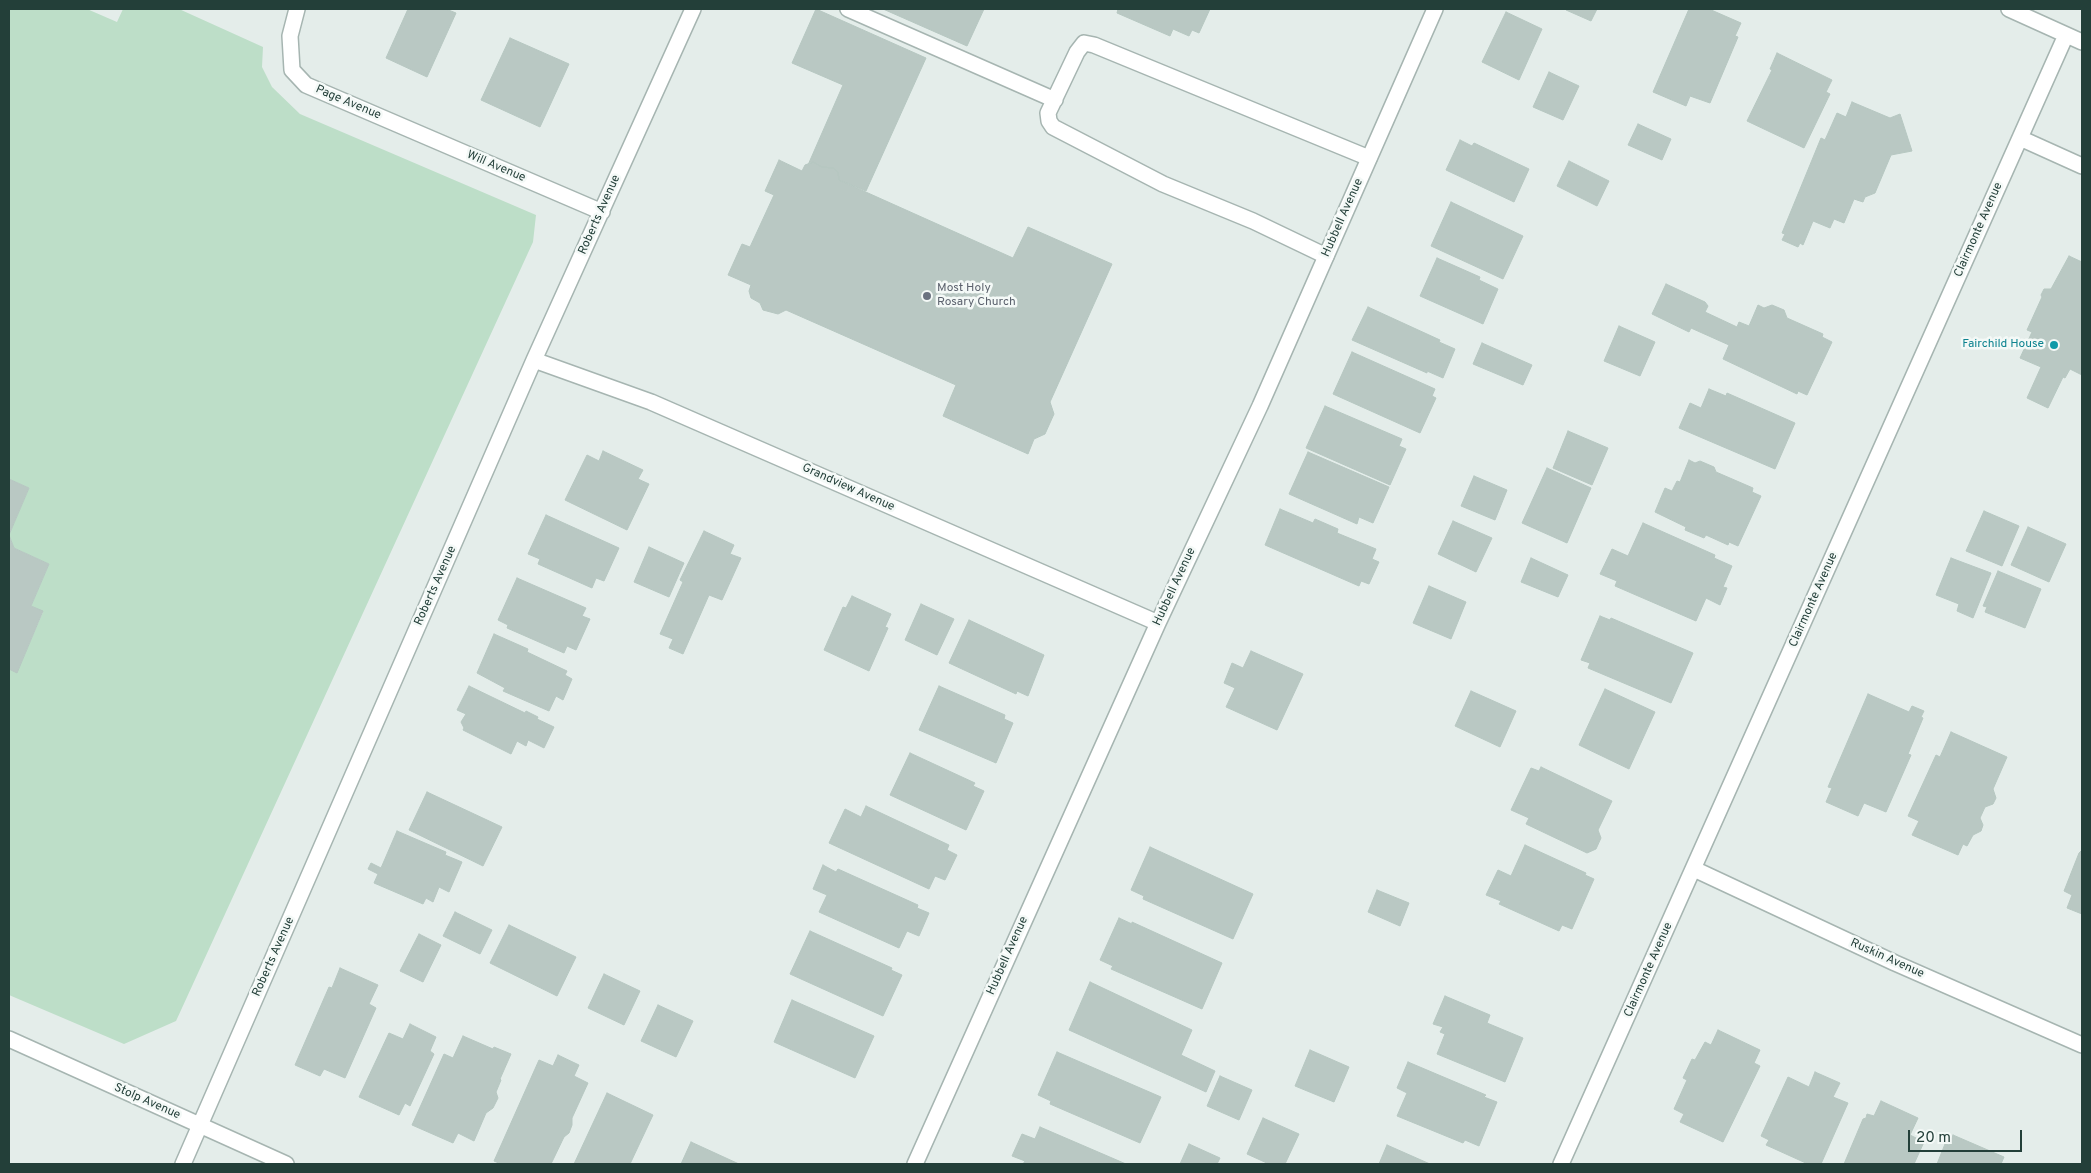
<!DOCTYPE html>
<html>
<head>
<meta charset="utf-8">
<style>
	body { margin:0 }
	#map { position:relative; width:2091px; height:1173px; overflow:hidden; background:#e4edea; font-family:Overpass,sans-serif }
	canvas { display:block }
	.frame { position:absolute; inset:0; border:10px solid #233f39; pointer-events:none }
	.scale { position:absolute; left:1908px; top:1130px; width:114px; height:22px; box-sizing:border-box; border:2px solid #233f39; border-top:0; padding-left:6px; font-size:15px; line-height:18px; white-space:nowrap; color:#233f39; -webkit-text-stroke:4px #f4f9f7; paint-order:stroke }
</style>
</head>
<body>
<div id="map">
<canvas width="2091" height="1173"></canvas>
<div class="frame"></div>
<div class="scale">20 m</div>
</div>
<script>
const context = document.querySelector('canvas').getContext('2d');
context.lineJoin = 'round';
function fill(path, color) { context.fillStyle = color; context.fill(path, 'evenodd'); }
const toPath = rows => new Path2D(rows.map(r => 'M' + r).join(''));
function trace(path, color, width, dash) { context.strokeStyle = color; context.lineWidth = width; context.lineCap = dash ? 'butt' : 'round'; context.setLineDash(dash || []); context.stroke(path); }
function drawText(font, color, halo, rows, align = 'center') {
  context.font = font + ' Overpass,sans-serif'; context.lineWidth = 5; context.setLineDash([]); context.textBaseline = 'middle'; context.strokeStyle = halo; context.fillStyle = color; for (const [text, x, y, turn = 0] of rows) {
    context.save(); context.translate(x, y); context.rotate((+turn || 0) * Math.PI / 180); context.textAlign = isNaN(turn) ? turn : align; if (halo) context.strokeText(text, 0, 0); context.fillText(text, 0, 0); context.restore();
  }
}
fill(toPath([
	[9,9,87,9,117,22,123,9,179,9,263,47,262,67,272,87,300,114,536,215,533,242,176,1021,124,1044,9,995,9,669,17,672,43,612,31,606,49,564,14,548,9,535,29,488,9,479]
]), '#bddec8');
const building = toPath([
	[408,9,446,9,456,13,427,77,386,58,408,9],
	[816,9,926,58,866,191,839,180,838,172,833,168,822,167,813,162,808,165,843,85,792,63,816,9],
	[883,9,984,9,967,46,883,9],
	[1117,9,1210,9,1199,33,1192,30,1189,36,1173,29,1170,36,1117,13,1118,9,1117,9],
	[1567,9,1597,9,1591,21,1566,10,1567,9],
	[1689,9,1709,9,1741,23,1735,36,1738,37,1710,103,1690,96,1686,106,1653,92,1689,9],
	[1506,12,1542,29,1519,80,1482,62,1506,12],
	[510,38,569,64,540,127,481,100,510,38],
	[1777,53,1832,80,1826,92,1830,94,1804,148,1747,121,1772,70,1770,69,1777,53],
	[1549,72,1579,86,1563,120,1533,107,1549,72],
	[1852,102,1890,118,1900,114,1912,151,1891,155,1875,193,1865,197,1863,202,1854,199,1844,223,1834,219,1830,228,1813,221,1803,245,1800,243,1798,247,1782,240,1785,234,1782,233,1821,138,1825,140,1837,113,1846,117,1852,102],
	[1638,124,1671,139,1662,160,1628,145,1638,124],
	[1460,140,1472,146,1474,143,1529,169,1514,202,1446,170,1460,140],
	[779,160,802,171,805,165,813,162,822,167,833,168,838,172,839,180,1013,258,1028,227,1112,264,1050,402,1054,414,1045,434,1034,439,1028,454,943,416,956,385,786,310,778,314,763,310,760,303,751,298,749,291,751,285,728,275,742,244,750,247,774,195,765,191,779,160],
	[1569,161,1609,181,1597,206,1557,186,1569,161],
	[1451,202,1523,236,1503,279,1431,246,1451,202],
	[2069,256,2082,262,2082,375,2070,369,2065,378,2063,377,2048,408,2027,398,2041,367,2020,358,2032,332,2027,330,2042,297,2041,295,2044,289,2051,289,2069,256],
	[1437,258,1480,277,1479,280,1498,289,1483,324,1420,296,1437,258],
	[1666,284,1705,302,1708,306,1705,312,1737,327,1739,322,1749,326,1758,305,1764,308,1772,305,1784,310,1787,318,1823,334,1822,337,1832,342,1807,395,1798,391,1797,394,1723,359,1729,345,1691,328,1689,332,1652,314,1666,284],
	[1368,307,1440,340,1439,342,1455,349,1443,378,1427,371,1427,373,1352,340,1368,307],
	[1619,326,1655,342,1640,376,1604,361,1619,326],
	[1482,343,1532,365,1523,385,1473,364,1482,343],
	[1352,352,1435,389,1432,396,1436,398,1420,433,1333,394,1352,352],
	[1709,389,1726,396,1727,393,1795,423,1775,469,1679,428,1690,403,1701,408,1709,389],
	[1325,406,1402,439,1399,446,1406,449,1390,485,1306,448,1325,406],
	[1568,431,1608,448,1592,485,1553,468,1568,431],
	[603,451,643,470,638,479,649,484,627,530,565,500,587,455,599,461,603,451],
	[1308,452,1389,487,1373,523,1359,517,1357,524,1289,494,1308,452],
	[1689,460,1695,463,1700,461,1714,467,1716,472,1753,488,1752,492,1761,496,1738,546,1729,542,1728,545,1706,535,1704,538,1685,530,1686,527,1655,512,1665,488,1672,491,1677,481,1680,482,1689,460],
	[1547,468,1591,488,1567,543,1522,523,1547,468],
	[1474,476,1507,490,1495,520,1461,506,1474,476],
	[9,479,29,488,9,535,14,548,49,564,31,606,43,611,17,673,9,669,9,479],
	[1280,509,1313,523,1315,519,1338,529,1337,533,1376,549,1372,559,1379,562,1369,584,1361,581,1359,586,1265,545,1280,509],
	[1984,511,2019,526,2002,566,1966,551,1984,511],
	[546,515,619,548,604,581,596,578,592,588,538,564,540,559,528,554,546,515],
	[1453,521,1492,538,1476,572,1438,554,1453,521],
	[1643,523,1715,555,1714,558,1732,566,1723,587,1727,588,1720,605,1706,598,1696,621,1615,586,1617,581,1600,574,1612,549,1628,556,1643,523],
	[2028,527,2066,544,2049,582,2011,565,2028,527],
	[704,531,734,545,730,554,741,558,722,600,709,595,683,654,669,648,673,639,660,634,683,582,680,580,704,531],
	[649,547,684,563,669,597,634,582,649,547],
	[1531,558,1568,575,1558,597,1521,582,1531,558],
	[1951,558,1991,573,1973,618,1957,611,1959,604,1936,595,1951,558],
	[1998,571,2041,589,2025,628,1985,612,1987,607,1983,606,1998,571],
	[517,578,586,608,582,616,590,619,576,650,567,646,564,653,507,628,508,625,498,620,517,578],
	[1429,586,1466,602,1451,639,1413,623,1429,586],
	[852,596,891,614,885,627,888,628,869,671,824,650,843,607,846,608,852,596],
	[921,604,954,619,937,655,905,640,921,604],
	[1600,616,1610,620,1611,618,1693,653,1671,703,1588,668,1590,663,1581,660,1600,616],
	[969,620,1044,655,1028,696,1017,691,1016,694,949,663,969,620],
	[494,634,528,649,527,652,567,671,565,675,572,679,563,700,556,696,549,711,503,691,505,688,477,673,494,634],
	[1251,651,1303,674,1277,730,1226,707,1235,688,1224,683,1232,663,1243,668,1251,651],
	[469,686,525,713,526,711,538,717,537,719,554,727,544,748,528,740,526,746,517,741,511,754,463,730,464,728,461,722,466,714,457,710,469,686],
	[939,686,1005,715,1004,719,1013,723,996,763,919,730,939,686],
	[1605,689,1655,712,1629,769,1579,745,1605,689],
	[1471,691,1516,711,1500,747,1455,726,1471,691],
	[1868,694,1909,712,1912,706,1924,711,1921,717,1923,718,1908,754,1911,755,1886,812,1864,803,1858,816,1826,802,1832,788,1828,787,1868,694],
	[1951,732,2007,757,1993,789,1996,798,1993,804,1985,807,1980,818,1983,825,1981,831,1973,835,1967,846,1963,844,1958,855,1912,835,1919,821,1908,816,1936,755,1940,757,1951,732],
	[910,753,975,783,973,786,984,791,966,830,890,795,910,753],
	[1541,767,1612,801,1598,830,1601,838,1596,849,1587,853,1526,824,1529,818,1511,810,1531,768,1539,771,1541,767],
	[427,792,502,827,483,866,409,830,427,792],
	[866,806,949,845,947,850,957,855,945,880,935,876,929,889,829,843,845,809,861,817,866,806],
	[397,831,446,852,445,855,462,862,449,892,439,887,433,902,426,898,423,904,374,883,378,874,368,869,371,863,381,868,397,831],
	[1525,845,1586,873,1585,875,1594,879,1572,929,1562,925,1559,931,1499,904,1501,901,1486,895,1498,870,1511,876,1525,845],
	[1150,847,1253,894,1233,939,1143,899,1144,896,1131,890,1150,847],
	[2082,850,2082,914,2067,908,2072,895,2064,891,2079,853,2082,850],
	[823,865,836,872,838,869,918,905,917,908,929,913,919,936,907,931,899,948,819,912,827,895,813,889,823,865],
	[1377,890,1409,903,1400,926,1368,912,1377,890],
	[455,912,492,930,480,954,443,936,455,912],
	[1119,918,1132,924,1132,922,1222,963,1202,1009,1111,969,1113,966,1100,960,1119,918],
	[509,925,576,957,557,996,490,963,509,925],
	[810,931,892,968,891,970,902,975,883,1016,790,974,810,931],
	[419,934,441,945,423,982,400,971,419,934],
	[340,968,378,985,369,1004,376,1008,345,1078,324,1069,320,1076,295,1065,329,987,332,988,340,968],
	[604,974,640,991,624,1025,588,1008,604,974],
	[1090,982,1192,1030,1181,1055,1215,1071,1206,1092,1069,1030,1090,982],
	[1445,996,1490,1015,1487,1023,1523,1038,1505,1082,1437,1054,1445,1034,1440,1032,1443,1027,1433,1024,1445,996],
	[792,1000,874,1036,855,1078,774,1042,792,1000],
	[658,1005,693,1021,676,1057,641,1041,658,1005],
	[410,1024,436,1037,430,1051,434,1054,410,1106,405,1103,399,1115,359,1097,389,1033,403,1039,410,1024],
	[1718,1030,1760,1050,1754,1063,1760,1066,1723,1142,1680,1122,1684,1114,1674,1109,1687,1080,1683,1078,1692,1059,1695,1060,1705,1042,1711,1045,1718,1030],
	[463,1036,493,1049,494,1047,511,1054,500,1079,501,1080,496,1092,498,1098,493,1108,486,1113,474,1141,458,1133,453,1143,412,1125,444,1054,453,1058,463,1036],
	[1310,1050,1349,1067,1334,1102,1295,1086,1310,1050],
	[1057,1052,1161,1097,1140,1143,1050,1104,1051,1101,1038,1095,1057,1052],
	[558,1055,579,1065,574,1076,588,1083,572,1118,572,1125,569,1133,564,1137,551,1164,501,1164,494,1161,539,1060,553,1066,558,1055],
	[1408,1062,1486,1095,1484,1097,1497,1102,1479,1146,1465,1140,1463,1143,1397,1116,1407,1093,1397,1088,1408,1062],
	[1815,1072,1840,1083,1833,1097,1848,1103,1821,1164,1808,1164,1766,1145,1769,1140,1761,1136,1788,1077,1809,1087,1815,1072],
	[1220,1076,1252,1090,1239,1120,1207,1106,1220,1076],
	[607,1093,653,1115,630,1164,574,1164,607,1093],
	[1881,1101,1918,1118,1910,1135,1924,1142,1914,1164,1844,1164,1863,1119,1866,1118,1867,1114,1874,1116,1881,1101],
	[1263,1118,1299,1134,1285,1164,1269,1164,1247,1154,1263,1118],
	[1040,1127,1126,1164,1023,1164,1025,1161,1012,1156,1022,1134,1035,1139,1040,1127],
	[1953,1135,2004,1157,2001,1164,1937,1164,1945,1144,1949,1145,1953,1135],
	[691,1142,739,1164,681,1164,691,1142],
	[1189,1144,1220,1158,1217,1164,1180,1164,1189,1144],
	[1387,1145,1430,1164,1379,1164,1387,1145]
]);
fill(building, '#b9c8c3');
trace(building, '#b6c7c1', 1);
const lane = toPath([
	[848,9,1055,100],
	[1326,256,1253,221,1163,184,1053,127,1049,121,1048,113,1077,52,1084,43,1094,45,1369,158]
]);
const street = toPath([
	[297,9,290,36,292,70,306,85,602,212],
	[2009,9,2082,42],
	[2020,138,2082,166],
	[534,360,651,402,1158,623],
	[1694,869,1895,963,2082,1045],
	[9,1039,286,1164],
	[183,1164,534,360,693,9],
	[915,1164,1158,623,1260,406,1435,9],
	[1561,1164,2066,35]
]);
trace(lane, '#a6b5b1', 18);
trace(street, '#a6b5b1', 18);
trace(lane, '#fff', 15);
trace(street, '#fff', 15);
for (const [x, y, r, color] of [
	[927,296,5,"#6b7280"],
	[2054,345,5,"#0f9aa8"]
]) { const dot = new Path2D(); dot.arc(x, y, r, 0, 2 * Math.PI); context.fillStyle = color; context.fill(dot); trace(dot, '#f4f9f7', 2); }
drawText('12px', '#233f39', '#f4f9f7', [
	["Page Avenue",348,103,23],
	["Will Avenue",496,167,23],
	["Roberts Avenue",600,215,-66],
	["Hubbell Avenue",1343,218,-66],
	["Clairmonte Avenue",1979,230,-66],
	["Grandview Avenue",848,488,24],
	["Roberts Avenue",436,586,-66],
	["Hubbell Avenue",1175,587,-65],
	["Clairmonte Avenue",1814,600,-66],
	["Hubbell Avenue",1008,956,-66],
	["Roberts Avenue",274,957,-66],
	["Ruskin Avenue",1887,959,24],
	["Clairmonte Avenue",1649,970,-66],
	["Stolp Avenue",147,1102,24]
]);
drawText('12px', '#5b616d', '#f4f9f7', [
	["Most Holy",937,289],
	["Rosary Church",937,303]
], 'left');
drawText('12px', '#0d838f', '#f4f9f7', [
	["Fairchild House",2044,345]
], 'right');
</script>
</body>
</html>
